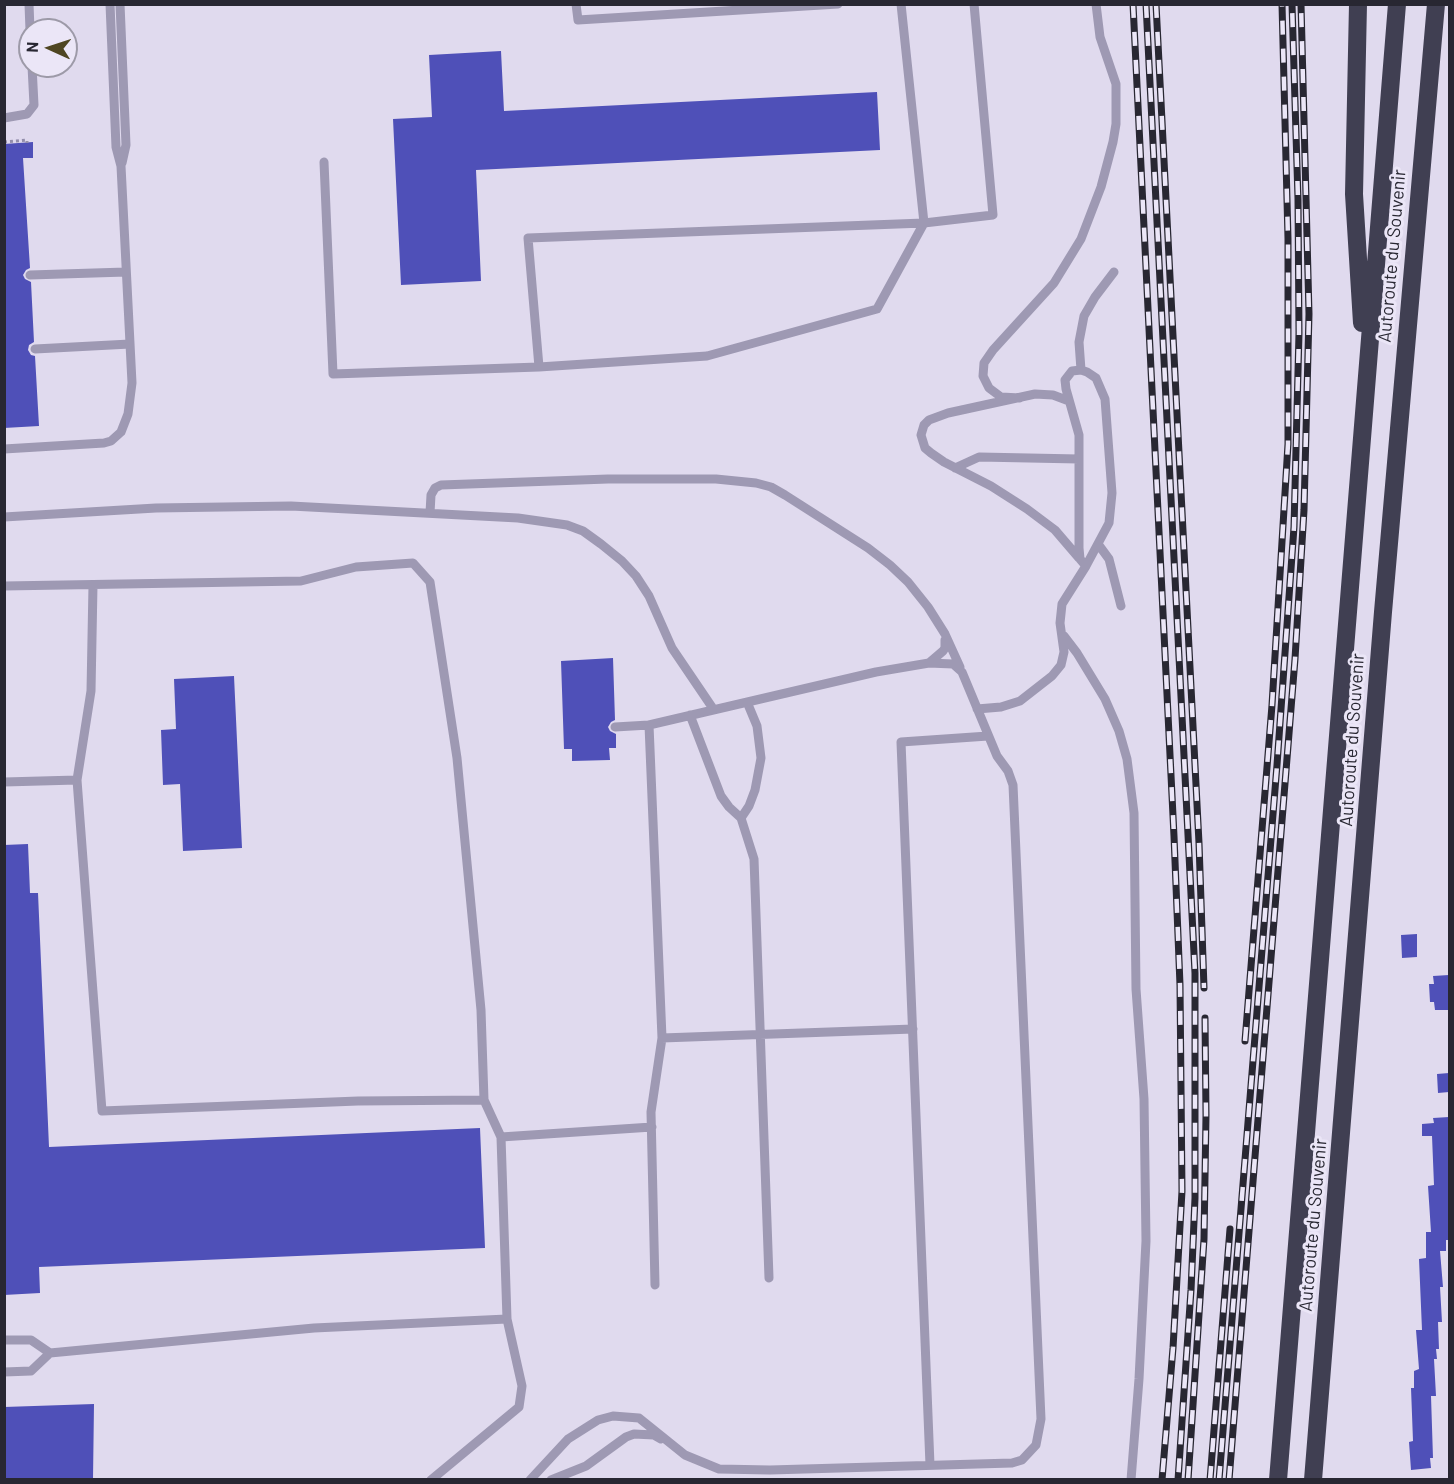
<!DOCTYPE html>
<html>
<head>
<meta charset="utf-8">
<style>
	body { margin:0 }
	#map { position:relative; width:1454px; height:1484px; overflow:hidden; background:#e0daee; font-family:Barlow,sans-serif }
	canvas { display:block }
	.frame { position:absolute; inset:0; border:6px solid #282732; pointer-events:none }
	.north { position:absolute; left:18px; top:18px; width:60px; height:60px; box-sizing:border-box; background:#ebe6f7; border:2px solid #9d9aa8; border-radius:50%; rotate:273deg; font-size:16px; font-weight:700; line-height:24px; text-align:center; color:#282732 }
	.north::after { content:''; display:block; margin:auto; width:21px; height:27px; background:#4f4622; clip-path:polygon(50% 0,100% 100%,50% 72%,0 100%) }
</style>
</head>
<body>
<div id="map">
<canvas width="1454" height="1484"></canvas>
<div class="frame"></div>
<div class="north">N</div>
</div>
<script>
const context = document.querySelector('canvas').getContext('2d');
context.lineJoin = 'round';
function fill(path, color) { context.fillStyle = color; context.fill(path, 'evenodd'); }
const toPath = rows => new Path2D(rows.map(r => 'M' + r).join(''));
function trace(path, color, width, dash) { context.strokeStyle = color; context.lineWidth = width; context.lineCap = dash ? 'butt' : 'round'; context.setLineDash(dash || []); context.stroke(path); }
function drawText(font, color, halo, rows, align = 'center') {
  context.font = font + ' Barlow,sans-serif'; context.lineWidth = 6; context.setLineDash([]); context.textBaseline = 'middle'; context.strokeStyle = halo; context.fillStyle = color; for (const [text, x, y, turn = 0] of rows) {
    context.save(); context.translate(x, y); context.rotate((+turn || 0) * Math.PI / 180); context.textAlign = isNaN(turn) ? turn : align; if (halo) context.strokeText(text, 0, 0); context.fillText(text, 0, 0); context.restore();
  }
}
fill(toPath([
	[501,51,504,111,877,92,880,150,476,170,481,281,401,285,393,119,432,117,429,55],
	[33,142,33,158,23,158,30,268,26,270,23,275,25,279,31,282,34,342,29,345,28,350,31,355,35,356,39,426,4,428,4,144],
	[613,658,615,720,611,722,608,727,610,731,616,734,616,748,609,748,610,760,572,761,572,749,564,749,561,661],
	[234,676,242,848,183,851,180,784,163,785,161,730,176,729,174,679],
	[28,844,30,893,38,893,49,1147,480,1128,485,1248,39,1267,40,1293,4,1295,4,845],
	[1417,934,1417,957,1402,958,1401,935],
	[1449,975,1449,1010,1435,1010,1434,1002,1430,1002,1429,984,1434,984,1433,976],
	[1449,1073,1449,1092,1438,1093,1437,1074],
	[1449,1117,1449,1240,1446,1240,1446,1251,1440,1251,1443,1287,1440,1287,1442,1322,1438,1322,1439,1349,1436,1349,1437,1359,1434,1359,1436,1396,1431,1396,1433,1458,1430,1458,1431,1468,1411,1470,1409,1442,1413,1441,1411,1388,1414,1388,1414,1371,1419,1369,1416,1330,1422,1330,1419,1259,1426,1258,1426,1232,1431,1232,1428,1186,1434,1185,1432,1136,1422,1136,1422,1124,1434,1123,1433,1118],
	[94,1404,93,1479,4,1479,4,1407]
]), '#4f50b8');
trace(toPath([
	[4,142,27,140,27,143]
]), '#938eab', 3, [3, 3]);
trace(toPath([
	[29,4,30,30],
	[120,4,126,145,122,163],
	[576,4,578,20,838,4],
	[4,118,27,114,34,105,32,66],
	[324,162,333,374,539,367,707,356,877,309,924,223,993,215,974,4],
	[30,275,126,272],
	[35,349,130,344],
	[539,367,528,238,924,223,901,4],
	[1081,370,1079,342,1084,316,1095,297,1114,272],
	[1020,398,1001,397,989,388,983,376,984,363,993,350,1054,283,1081,239,1101,187,1113,142,1116,124,1116,84,1100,37,1096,4],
	[1069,401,1053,395,1035,394,948,413,929,420,924,425,921,435,925,448,931,453,944,462,991,486,1027,509,1055,530,1079,558],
	[4,449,104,443,111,441,121,432,128,414,132,383,121,166,116,147,110,4],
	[955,468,979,457,1079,459],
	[430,513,431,495,435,488,441,485,608,479,716,479,756,483,771,487,785,495,868,548,890,565,908,582,928,607,945,634,960,667],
	[4,517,156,508,291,506,518,518,567,525,583,531,601,544,622,561,636,576,649,596,672,648,714,710],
	[1098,544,1109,559,1121,606],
	[4,586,301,581,356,567,413,563,430,582,457,758,481,1010,484,1100,501,1137,507,1319],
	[1064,636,1077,653,1105,699,1119,731,1127,759,1134,813,1136,989,1144,1099,1146,1241,1139,1379,1131,1480],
	[929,663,943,651,945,648,945,640],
	[747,702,757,726,761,758,755,790,749,806,741,818,754,859,769,1278],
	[977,709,1001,707,1020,701,1052,676,1061,665,1064,652,1060,623,1062,604,1086,566,1109,523,1112,493,1105,399,1096,378,1087,372,1081,370,1072,371,1065,380,1066,389,1079,435,1079,548,1080,559,1086,566],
	[690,715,721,796,729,807,741,818],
	[615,727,649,725],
	[77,780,91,691,93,585],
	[4,782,77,780,102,1111,358,1101,484,1100],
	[662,1038,913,1029],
	[501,1137,652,1127],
	[4,1340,31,1340,50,1353,31,1371,4,1372],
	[50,1353,314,1328,507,1319,522,1386,519,1407,431,1480],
	[930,1465,901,742,988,736],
	[530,1480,568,1439,598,1420,613,1416,639,1418,685,1455,719,1469,770,1470,1012,1463,1022,1460,1036,1445,1041,1419,1013,785,1008,771,997,756,962,672,953,664,929,663,876,672,649,725,662,1038,651,1112,655,1285],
	[551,1480,586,1466,626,1437,634,1434,654,1435,661,1439]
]), '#9e99b3', 9);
trace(toPath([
	[1358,4,1354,194,1362,323],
	[1278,1480,1397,4],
	[1313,1480,1383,612,1436,4]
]), '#403f52', 18);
const rail = toPath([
	[1133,4,1174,836,1180,985,1182,1191,1173,1348,1162,1480],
	[1146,4,1195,973,1195,1198,1191,1290,1178,1480],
	[1156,4,1199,843,1204,988],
	[1245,1041,1272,705,1288,444,1288,239,1282,4],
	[1188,1480,1204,1239,1206,1115,1205,1018],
	[1210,1480,1230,1229],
	[1219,1480,1277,765,1294,527,1299,333,1298,199,1292,4],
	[1229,1480,1295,659,1304,510,1309,314,1301,4]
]);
trace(rail, '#282732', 7);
trace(rail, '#ebe6f7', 4.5, [14]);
drawText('18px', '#282732', '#ebe6f7', [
	["Autoroute du Souvenir",1392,256,-85],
	["Autoroute du Souvenir",1352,740,-86],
	["Autoroute du Souvenir",1313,1225,-85]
]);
</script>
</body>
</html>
